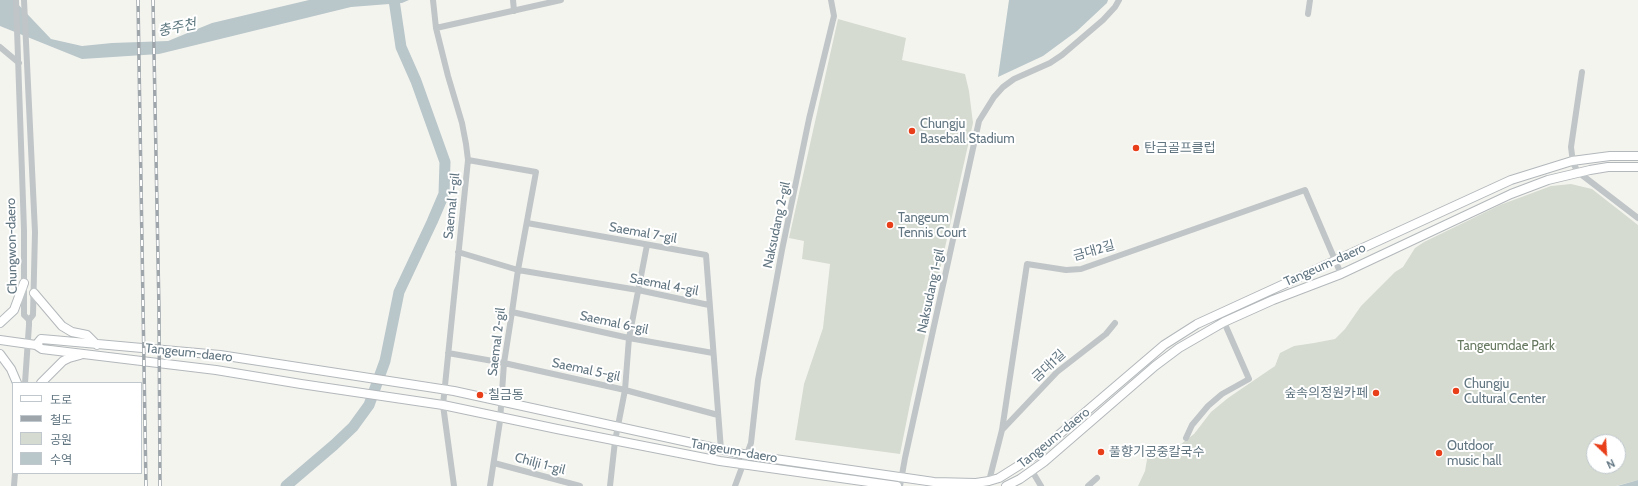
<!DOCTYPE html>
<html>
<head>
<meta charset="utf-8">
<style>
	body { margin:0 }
	#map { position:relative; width:1638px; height:486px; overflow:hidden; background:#f4f4ef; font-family:Cabin,"Noto Sans KR",sans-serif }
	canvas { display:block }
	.legend { position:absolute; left:12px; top:382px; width:130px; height:92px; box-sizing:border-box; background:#fff; border:1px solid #c0c8cd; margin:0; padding:5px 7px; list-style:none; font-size:12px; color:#617581 }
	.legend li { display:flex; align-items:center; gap:8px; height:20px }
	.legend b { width:20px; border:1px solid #c0c8cd }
	.north { position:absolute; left:1586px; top:434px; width:40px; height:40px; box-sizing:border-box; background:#fff; border:1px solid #c0c8cd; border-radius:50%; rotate:155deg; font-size:11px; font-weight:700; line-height:16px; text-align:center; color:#617581 }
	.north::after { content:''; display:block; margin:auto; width:14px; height:18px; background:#e83f1a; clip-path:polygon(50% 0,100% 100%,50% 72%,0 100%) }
</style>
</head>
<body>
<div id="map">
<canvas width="1638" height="486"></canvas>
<ul class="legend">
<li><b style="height:5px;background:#fff"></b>도로</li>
<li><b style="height:5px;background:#9ea6ab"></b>철도</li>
<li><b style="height:11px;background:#d5dbd0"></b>공원</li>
<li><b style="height:11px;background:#b9c6ca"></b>수역</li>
</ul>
<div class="north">N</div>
</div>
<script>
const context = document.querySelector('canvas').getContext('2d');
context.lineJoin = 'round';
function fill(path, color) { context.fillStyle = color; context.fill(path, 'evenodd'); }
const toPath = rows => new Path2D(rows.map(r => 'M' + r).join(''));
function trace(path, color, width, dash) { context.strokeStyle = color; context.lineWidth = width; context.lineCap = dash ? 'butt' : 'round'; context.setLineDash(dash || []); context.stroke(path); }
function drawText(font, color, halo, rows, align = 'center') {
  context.font = font + ' Cabin,"Noto Sans KR",sans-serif'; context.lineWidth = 4; context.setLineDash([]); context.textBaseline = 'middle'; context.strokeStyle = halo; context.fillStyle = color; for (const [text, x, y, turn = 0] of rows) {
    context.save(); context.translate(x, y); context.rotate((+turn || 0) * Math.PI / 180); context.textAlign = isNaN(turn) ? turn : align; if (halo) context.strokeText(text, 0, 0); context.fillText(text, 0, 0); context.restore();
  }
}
fill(toPath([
	[838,19,906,38,902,60,965,74,969,91,973,123,911,399,900,454,795,440,804,384,823,328,830,264,802,259,804,241,789,238],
	[1571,184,1592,189,1638,225,1638,480,1616,486,1138,486,1145,471,1149,448,1152,450,1169,447,1181,444,1194,434,1211,412,1228,398,1275,366,1280,353,1294,346,1314,343,1335,339,1345,329,1361,306,1395,272,1403,267,1415,248,1424,242,1500,205,1551,186],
	[1594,442,1618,442,1618,466,1594,466]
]), '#d5dbd0');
fill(toPath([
	[0,0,14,0,51,39,82,46,112,43,168,41,212,23,309,0,409,0,402,3,351,7,159,54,82,59,0,26],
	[1009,0,1108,0,1107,3,1077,31,1043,56,998,77],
	[1638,480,1638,486,1616,486,1617,486]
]), '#b9c6ca');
trace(toPath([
	[286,486,334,445,353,427,369,405,385,361,399,292,432,222,444,194,445,162,416,81,401,47,394,0]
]), '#b9c6ca', 11);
const major = toPath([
	[34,293,62,326,72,332,87,335,97,345],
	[0,323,14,310,24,283],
	[0,340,36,345,42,349,216,370,301,384,443,405,557,429,720,461,897,486],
	[36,345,41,339,53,340,220,355,454,391,747,455,934,482,976,483,989,481,999,478,1034,456,1164,345,1197,324,1511,180,1572,161,1610,156,1638,156],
	[0,354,11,369,17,383],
	[41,383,63,361,69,358,80,355],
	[1006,486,1020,479,1044,462,1155,366,1179,348,1224,322,1273,300,1341,274,1511,194,1548,180,1590,170,1608,167,1638,167]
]);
trace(major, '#b3b8bb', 10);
trace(toPath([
	[16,0,24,230,24,315,29,320,29,325,25,383],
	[24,0,35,232,33,315,29,320],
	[433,0,436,28,448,76,462,123,466,144,468,160,443,405,454,486],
	[513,0,514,11],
	[1308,14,1310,0],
	[436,28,561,0],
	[0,47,19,63],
	[1582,72,1571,147,1573,163,1578,172,1638,218],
	[468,160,536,172,518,270,512,312,504,363,500,421,490,486],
	[527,223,706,255,721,450],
	[458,252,518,270,638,290,709,305],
	[512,312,629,338,713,353],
	[448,353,504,363,625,390,718,415],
	[1002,430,1057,372,1106,334,1115,323],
	[1186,438,1192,425,1208,406,1222,394,1249,379,1224,322],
	[494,463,580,486],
	[1032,471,1041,486],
	[989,481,1002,430,1027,264,1066,270,1081,269,1305,190,1341,274],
	[14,486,15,473],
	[610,486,615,441,625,390,629,338,647,245],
	[735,486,751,443,758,380,782,250,809,119,834,16,831,0],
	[900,486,905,458,979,121,994,97,1003,87,1014,79,1050,63,1062,55,1103,20,1115,7,1119,0],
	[1088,486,1097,478]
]), '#c0c5c7', 6);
trace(major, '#fff', 8);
const rail = toPath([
	[138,0,146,486],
	[153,0,159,310,160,486]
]);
trace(rail, '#9ea6ab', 3.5);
trace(rail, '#fff', 2, [6]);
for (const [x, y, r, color] of [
	[912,131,4,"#e83f1a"],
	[1136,148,4,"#e83f1a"],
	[890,225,4,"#e83f1a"],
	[1456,391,4,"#e83f1a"],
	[1376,393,4,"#e83f1a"],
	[480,395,4,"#e83f1a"],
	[1101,452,4,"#e83f1a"],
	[1439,453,4,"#e83f1a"]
]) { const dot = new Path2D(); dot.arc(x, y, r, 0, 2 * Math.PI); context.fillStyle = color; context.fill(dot); trace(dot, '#fff', 1.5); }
drawText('13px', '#617581', '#fff', [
	["Chungju",920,124],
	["Baseball Stadium",920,139],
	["탄금골프클럽",1144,148],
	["Tangeum",898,218],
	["Tennis Court",898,233],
	["Chungju",1464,384],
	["Cultural Center",1464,399],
	["숲속의정원카페",1368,393,"right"],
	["칠금동",488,395],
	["Outdoor",1447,446],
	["music hall",1447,461],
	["풀향기궁중칼국수",1109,452]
], 'left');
drawText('13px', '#617581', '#fff', [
	["Saemal 1-gil",452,206,-84],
	["Naksudang 2-gil",777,225,-78],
	["Saemal 7-gil",643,233,10],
	["Chungwon-daero",12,246,-91],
	["금대2길",1094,251,-16],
	["Tangeum-daero",1325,265,-24],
	["Saemal 4-gil",664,285,11],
	["Naksudang 1-gil",931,291,-78],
	["Saemal 6-gil",614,323,12],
	["Saemal 2-gil",497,342,-83],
	["Tangeum-daero",189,353,6],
	["금대1길",1049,366,-43],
	["Saemal 5-gil",586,370,12],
	["Tangeum-daero",1054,438,-39],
	["Tangeum-daero",734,451,10],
	["Chilji 1-gil",540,464,15]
]);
drawText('13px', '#667860', '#fff', [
	["Tangeumdae Park",1506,346]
]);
drawText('italic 14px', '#5d787f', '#fff', [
	["충주천",177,28,-12]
]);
</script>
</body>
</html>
